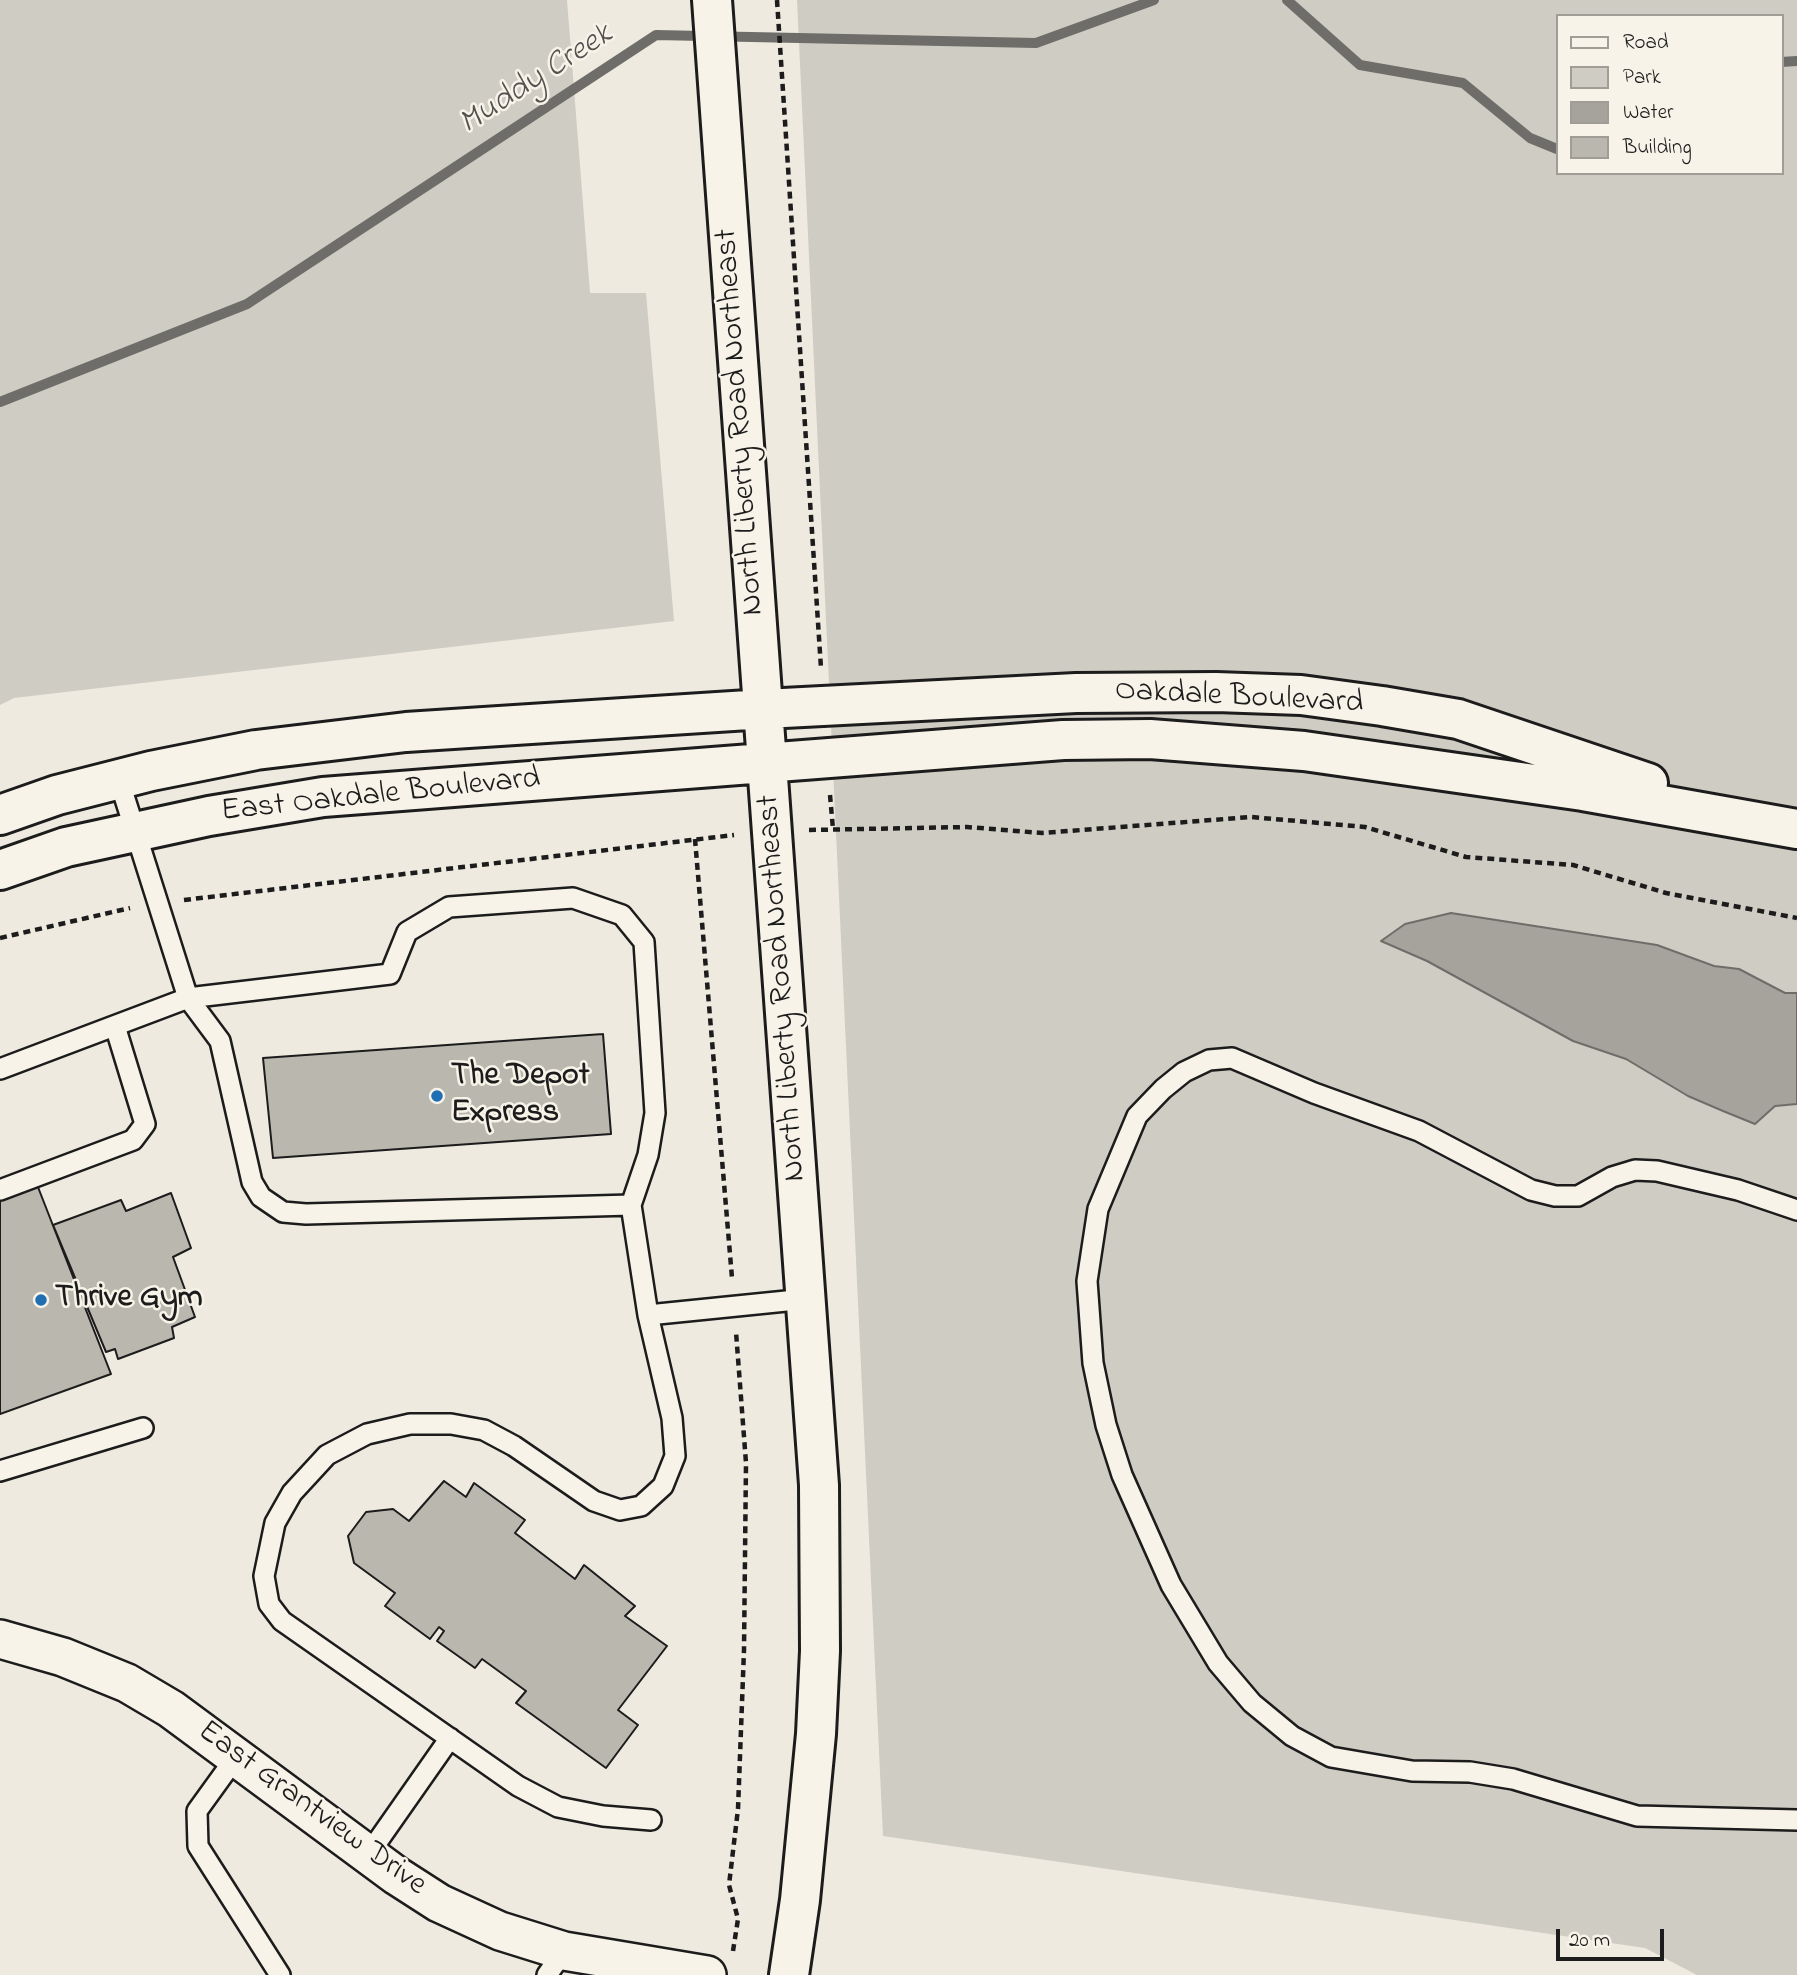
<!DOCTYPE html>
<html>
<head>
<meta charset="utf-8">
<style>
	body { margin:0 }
	#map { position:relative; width:1797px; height:1975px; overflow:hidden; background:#eeeae0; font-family:"Indie Flower",sans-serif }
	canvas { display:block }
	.legend { position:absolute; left:1556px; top:14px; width:228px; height:161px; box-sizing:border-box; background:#f7f3e8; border:2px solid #9f9d96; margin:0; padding:9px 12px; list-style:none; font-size:21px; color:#1c1c1c }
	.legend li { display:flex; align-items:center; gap:14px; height:35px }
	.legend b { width:35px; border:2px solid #9f9d96 }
	.scale { position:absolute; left:1556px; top:1929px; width:108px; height:32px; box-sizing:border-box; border:4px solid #1c1c1c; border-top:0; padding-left:9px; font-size:21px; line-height:24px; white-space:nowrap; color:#1c1c1c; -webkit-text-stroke:5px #f7f3e8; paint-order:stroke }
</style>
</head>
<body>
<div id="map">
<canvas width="1797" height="1975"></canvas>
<ul class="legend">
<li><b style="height:9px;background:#f7f3e8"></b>Road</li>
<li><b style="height:19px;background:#cfccc3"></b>Park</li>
<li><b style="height:19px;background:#a6a39d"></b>Water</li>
<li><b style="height:19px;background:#bab7af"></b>Building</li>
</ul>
<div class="scale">20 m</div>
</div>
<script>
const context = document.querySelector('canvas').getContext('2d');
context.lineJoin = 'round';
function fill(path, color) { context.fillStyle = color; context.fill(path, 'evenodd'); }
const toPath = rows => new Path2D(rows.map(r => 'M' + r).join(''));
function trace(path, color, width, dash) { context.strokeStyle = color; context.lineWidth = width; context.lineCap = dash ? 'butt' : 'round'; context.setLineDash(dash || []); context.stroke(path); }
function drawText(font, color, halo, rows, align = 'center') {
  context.font = font + ' "Indie Flower",sans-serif'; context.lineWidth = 5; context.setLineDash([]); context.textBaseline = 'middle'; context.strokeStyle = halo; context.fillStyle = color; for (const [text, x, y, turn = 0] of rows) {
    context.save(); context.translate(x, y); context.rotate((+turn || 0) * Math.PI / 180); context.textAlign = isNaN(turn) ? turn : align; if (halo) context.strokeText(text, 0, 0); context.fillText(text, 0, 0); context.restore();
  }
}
fill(toPath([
	[0,0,567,0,590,293,646,293,674,621,14,698,0,705],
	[797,0,1797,0,1797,1975,1697,1975,1645,1948,883,1836],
	[1557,16,1781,16,1781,173,1557,173]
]), '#cfccc3');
const water = toPath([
	[1451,913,1657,945,1714,966,1739,969,1785,993,1797,993,1797,1104,1775,1106,1755,1124,1723,1111,1688,1096,1626,1059,1573,1041,1427,961,1381,941,1405,924,1451,913]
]);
fill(water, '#a6a39d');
trace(water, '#6f6d69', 2);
trace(toPath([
	[1287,0,1360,65,1463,83,1530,138,1557,149],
	[1781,62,1797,61],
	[0,402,247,304,656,35,1036,43,1154,0]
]), '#6f6d69', 10);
const building = toPath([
	[603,1034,611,1134,273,1158,263,1058,603,1034],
	[36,1182,111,1374,0,1414,0,1197,36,1182],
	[171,1193,191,1248,173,1257,195,1317,172,1327,174,1338,118,1359,115,1349,106,1352,53,1225,121,1200,126,1211,171,1193],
	[444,1481,466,1497,474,1483,525,1520,515,1533,575,1579,584,1565,635,1606,625,1616,667,1646,618,1710,638,1725,606,1768,516,1703,526,1691,482,1659,475,1668,437,1641,444,1631,439,1627,430,1639,385,1606,395,1593,354,1563,348,1536,366,1512,393,1509,409,1521,444,1481]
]);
fill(building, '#bab7af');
trace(building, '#1c1c1c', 2);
const lane = toPath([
	[119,780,188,998,220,1041,252,1182,261,1197,283,1212,306,1214,631,1205,648,1315,672,1418,675,1456,663,1486,641,1506,620,1510,594,1501,514,1446,484,1430,451,1424,410,1424,367,1434,327,1455,292,1493,275,1523,264,1576,269,1604,282,1621,518,1786,558,1807,603,1816,651,1820],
	[0,1069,188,998,390,974,407,932,449,907,573,898,622,915,644,942,655,1113,648,1155,631,1205],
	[0,1190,133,1140,145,1124,115,1026],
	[1797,1210,1738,1190,1657,1171,1635,1170,1612,1177,1578,1196,1555,1196,1531,1190,1419,1131,1314,1093,1232,1058,1209,1060,1184,1072,1163,1089,1137,1116,1098,1209,1087,1281,1093,1363,1106,1425,1122,1475,1171,1585,1218,1663,1252,1703,1292,1736,1331,1757,1412,1771,1470,1772,1513,1779,1637,1816,1797,1820],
	[648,1315,806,1299],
	[0,1471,143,1428],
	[236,1757,197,1811,198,1846,280,1975],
	[368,1855,450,1738],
	[547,1975,564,1951]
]);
const street = toPath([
	[0,1639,63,1657,127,1683,171,1709,397,1876,439,1903,500,1931,564,1951,707,1975]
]);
const secondary = toPath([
	[712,0,819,1485,820,1651,816,1734,800,1900,789,1975],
	[0,815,57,795,151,771,256,750,406,732,764,709,1076,693,1216,692,1301,695,1382,706,1458,719,1648,783],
	[0,870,66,847,209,816,323,797,1063,740,1150,739,1304,751,1583,791,1797,829]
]);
trace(lane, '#1c1c1c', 24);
trace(street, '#1c1c1c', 42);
trace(secondary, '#1c1c1c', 44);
trace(toPath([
	[777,0,821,668],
	[830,795,833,829],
	[809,830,967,827,1042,833,1251,817,1365,827,1466,857,1573,865,1666,893,1797,918],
	[695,839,732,1278],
	[184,900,734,835],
	[0,938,130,908],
	[733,1951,738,1919,729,1885,738,1809,744,1650,746,1463,736,1332]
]), '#1c1c1c', 4.5, [7, 5]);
trace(lane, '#f7f3e8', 19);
trace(street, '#f7f3e8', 37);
trace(secondary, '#f7f3e8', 38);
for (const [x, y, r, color] of [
	[437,1096,7,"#1f6fb2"],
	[41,1300,7,"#1f6fb2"]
]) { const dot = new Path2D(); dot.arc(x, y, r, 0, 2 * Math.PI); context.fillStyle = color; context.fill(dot); trace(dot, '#f7f3e8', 2.5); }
drawText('32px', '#1c1c1c', '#f7f3e8', [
	["North Liberty Road Northeast",742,422,-94],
	["Oakdale Boulevard",1239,699,3],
	["East Oakdale Boulevard",381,797,-6],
	["North Liberty Road Northeast",784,988,-94],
	["East Grantview Drive",311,1810,36]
]);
drawText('bold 32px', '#1c1c1c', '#f7f3e8', [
	["The Depot",451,1078],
	["Express",451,1115],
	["Thrive Gym",55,1300]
], 'left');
drawText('italic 33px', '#535250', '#f7f3e8', [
	["Muddy Creek",537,81,-33]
]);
</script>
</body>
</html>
